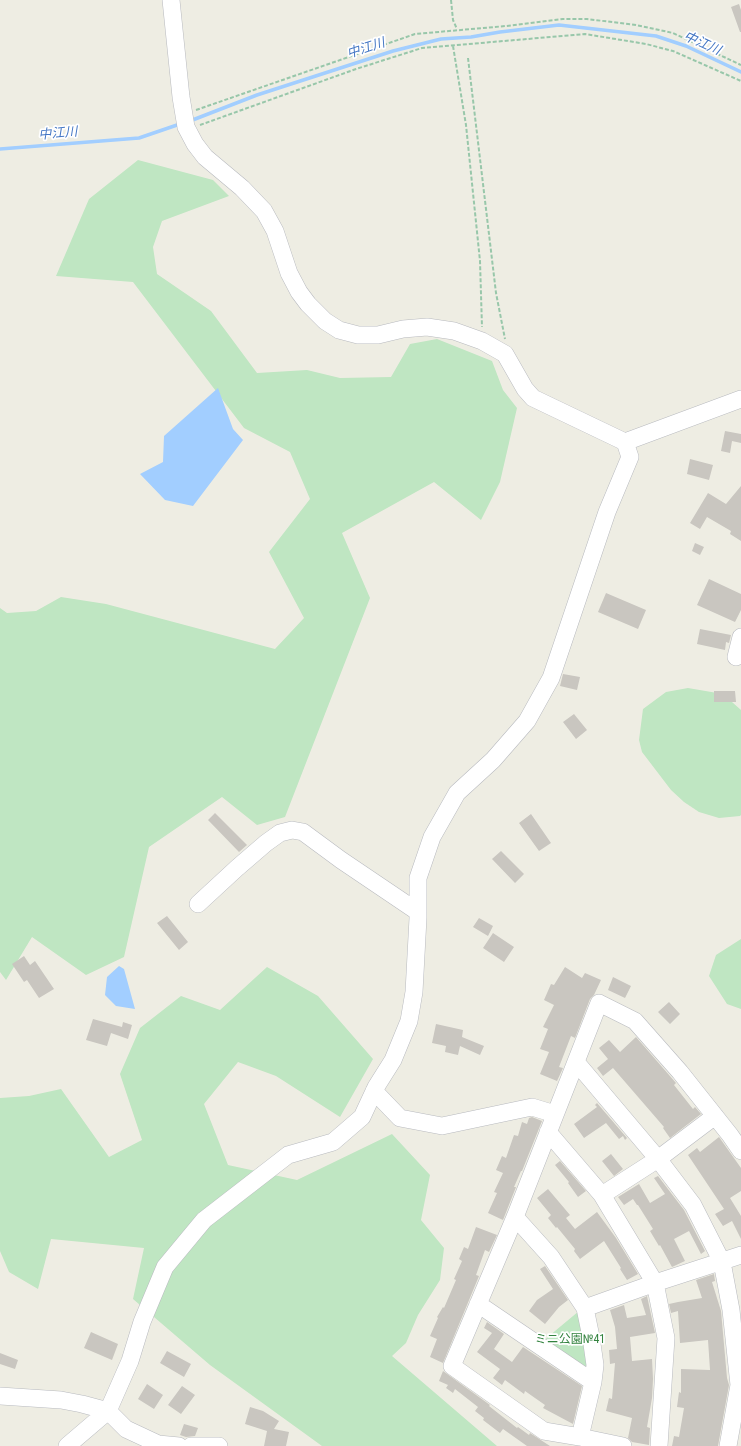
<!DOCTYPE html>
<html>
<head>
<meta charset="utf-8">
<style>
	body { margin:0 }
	canvas { display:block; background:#eeede3 }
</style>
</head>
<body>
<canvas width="741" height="1446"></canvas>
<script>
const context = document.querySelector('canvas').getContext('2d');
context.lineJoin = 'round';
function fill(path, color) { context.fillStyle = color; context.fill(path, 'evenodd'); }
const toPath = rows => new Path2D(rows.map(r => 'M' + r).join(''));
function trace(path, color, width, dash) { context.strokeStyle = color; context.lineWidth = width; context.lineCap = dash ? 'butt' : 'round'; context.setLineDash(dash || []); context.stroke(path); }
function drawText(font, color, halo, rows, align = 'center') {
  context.font = font + ' "Roboto Condensed","Noto Sans JP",sans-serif'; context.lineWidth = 3.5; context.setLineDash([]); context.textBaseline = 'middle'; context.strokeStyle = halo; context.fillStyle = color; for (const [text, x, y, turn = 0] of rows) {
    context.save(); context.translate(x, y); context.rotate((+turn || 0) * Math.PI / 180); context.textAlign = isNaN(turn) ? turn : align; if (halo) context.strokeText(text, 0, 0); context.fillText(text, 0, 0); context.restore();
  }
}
fill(toPath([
	[138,160,213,180,229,196,162,221,153,247,157,274,211,311,257,373,307,370,340,378,391,377,410,344,437,339,492,361,503,390,517,408,500,482,481,520,434,482,342,533,370,598,285,817,257,825,222,797,149,847,124,957,86,975,32,937,6,980,0,972,0,608,7,613,36,611,61,597,106,604,275,649,304,618,269,552,310,499,290,452,244,428,133,282,56,276,89,199],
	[688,688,723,694,741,710,741,815,740,816,719,818,699,812,684,802,671,790,642,752,639,740,643,709,666,692],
	[741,939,741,1009,727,1004,709,976,716,955],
	[267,967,318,996,373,1059,340,1117,276,1076,238,1062,204,1104,228,1165,297,1180,392,1134,430,1175,421,1220,444,1248,440,1280,418,1315,406,1343,392,1356,497,1446,322,1446,210,1365,133,1299,144,1248,51,1239,38,1289,9,1272,0,1251,0,1098,29,1096,61,1089,109,1157,142,1140,120,1074,140,1028,181,996,220,1010],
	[579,1311,591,1369,585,1373,543,1341]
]), '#bfe6c2');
fill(toPath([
	[218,388,233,429,243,440,193,506,165,500,140,474,163,462,164,436],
	[119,966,124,969,135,1009,116,1006,105,995,107,977]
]), '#a2ceff');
trace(toPath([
	[190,121,257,95,393,51,441,39,471,37,500,32,559,25,656,36,686,46,741,72],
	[0,149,139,138,180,124]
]), '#a2ceff', 3.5);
fill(toPath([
	[739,4,741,10,741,32,740,32,731,7],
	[725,431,741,434,741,443,732,441,730,453,721,451],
	[690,459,713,465,709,480,687,474],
	[741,486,741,541,730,534,731,531,707,517,700,529,690,523,708,493,726,504],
	[695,543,704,547,700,555,692,551],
	[709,579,741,594,741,610,735,622,697,605],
	[606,593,646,610,638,629,598,612],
	[700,629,731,635,729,643,726,642,725,650,697,644],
	[563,674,580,677,577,690,560,686],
	[714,691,735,691,736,702,714,702],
	[574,714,587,730,576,739,563,722],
	[215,813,247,845,239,852,208,820],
	[531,814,551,843,539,851,519,823],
	[501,851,524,874,515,883,492,859],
	[167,916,188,942,179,950,157,923],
	[479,918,493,926,488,936,473,927],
	[493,933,514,947,504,962,483,948],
	[24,956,30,965,35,961,54,989,39,998,27,980,24,982,12,964],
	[565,967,582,978,585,973,601,980,594,995,590,999,575,1038,571,1036,559,1067,563,1068,557,1081,540,1074,549,1052,540,1049,548,1029,543,1027,554,1005,544,1000,551,984,554,985],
	[613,977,631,986,625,998,608,990],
	[669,1002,680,1014,670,1024,658,1012],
	[93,1019,122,1027,123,1022,132,1025,128,1039,111,1033,107,1046,86,1040],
	[436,1024,463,1030,462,1037,484,1046,480,1055,460,1046,458,1055,445,1052,446,1046,432,1043],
	[636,1037,676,1083,674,1085,693,1109,695,1107,701,1114,670,1138,663,1128,664,1127,613,1068,603,1076,597,1068,608,1059,599,1048,609,1040,620,1052],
	[597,1103,627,1138,625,1140,623,1136,619,1139,606,1123,584,1138,574,1124,597,1107,595,1105],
	[532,1117,542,1121,522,1171,521,1171,514,1187,516,1187,503,1220,488,1213,497,1193,494,1192,503,1173,496,1170,502,1156,506,1158,514,1135,518,1136,522,1122,527,1124,529,1118],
	[719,1137,741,1168,741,1191,730,1198,741,1216,741,1239,732,1221,723,1226,715,1214,724,1209,688,1155,697,1148,700,1152],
	[611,1154,623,1169,614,1176,602,1161],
	[560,1161,586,1191,578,1197,568,1183,569,1182,555,1165],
	[658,1176,684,1210,705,1251,701,1254,689,1231,674,1239,685,1261,672,1267,660,1245,659,1246,650,1231,653,1229,638,1205,637,1205,633,1199,624,1205,618,1197,639,1184,650,1203,665,1194,654,1178],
	[548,1189,570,1215,566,1218,575,1229,597,1212,616,1238,638,1274,627,1280,620,1269,621,1268,604,1241,580,1259,574,1251,575,1249,557,1227,556,1228,548,1218,551,1215,537,1198],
	[476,1227,497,1235,489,1252,485,1250,476,1275,479,1276,443,1363,430,1357,437,1339,430,1336,438,1318,437,1317,443,1307,444,1308,456,1280,454,1279,462,1261,459,1259,464,1247,468,1249],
	[545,1266,568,1300,559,1307,545,1324,529,1311,537,1300,553,1289,540,1269],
	[714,1274,715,1281,712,1282,721,1311,727,1378,729,1385,718,1446,672,1446,674,1436,679,1437,684,1408,677,1407,679,1392,681,1393,681,1369,710,1370,708,1340,680,1343,678,1311,671,1313,669,1304,678,1302,702,1298,696,1280],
	[647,1296,655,1333,630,1337,632,1361,652,1359,653,1379,652,1398,647,1427,650,1428,649,1445,632,1442,628,1438,632,1418,606,1411,609,1398,612,1399,615,1363,610,1364,609,1350,617,1349,615,1327,610,1310,624,1305,627,1318,646,1315,641,1299],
	[487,1322,504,1334,494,1349,512,1362,523,1347,582,1386,573,1424,543,1408,545,1405,525,1391,524,1394,505,1380,502,1385,493,1378,500,1369,477,1352,492,1333,484,1328],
	[91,1332,118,1344,112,1360,84,1348],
	[167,1351,191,1364,184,1377,160,1363],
	[0,1353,18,1360,15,1369,0,1364],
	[443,1371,490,1405,489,1406,517,1428,518,1427,529,1435,530,1433,550,1446,527,1446,503,1429,500,1433,483,1420,484,1418,475,1411,478,1407,455,1389,453,1393,446,1388,448,1385,439,1381],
	[147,1384,163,1395,154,1409,138,1399],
	[182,1386,195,1395,181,1414,168,1405],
	[250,1407,263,1411,279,1421,274,1429,289,1432,286,1446,264,1446,267,1431,245,1424],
	[184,1424,198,1428,195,1436,186,1437,180,1435]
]), '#c9c6c0');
const minor = toPath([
	[625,442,741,399],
	[736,657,741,637],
	[198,904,237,868,266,843,280,833,292,830,303,832,341,860,418,912],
	[576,1062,658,1159,693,1205,722,1262,731,1310,739,1385,728,1446],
	[374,1091,400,1118,442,1126,532,1107,555,1114],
	[548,1132,602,1195,655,1283,666,1338,659,1446],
	[602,1195,658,1159,715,1116],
	[515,1217,551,1257,585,1308,591,1337,595,1365,593,1382,580,1437],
	[478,1304,593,1382],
	[585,1308,655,1283,741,1255],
	[0,1396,61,1400,82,1404,108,1411,126,1429,158,1444,179,1446],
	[67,1446,108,1411,130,1361,142,1322,165,1267,204,1220,288,1155,333,1142,362,1117,376,1087,393,1060,409,1021,414,992,418,918,418,878,432,837,457,793,493,760,527,721,551,678,607,512,630,457,625,442,533,398,525,389,505,354,482,341,454,331,427,327,403,329,378,335,358,335,339,330,325,321,308,304,299,292,289,273,275,231,264,211,242,188,205,157,195,144,186,127,181,97,171,0],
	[191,1446,219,1446],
	[623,1446,580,1437,544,1431,452,1366,515,1217,599,1003,635,1021,680,1072,730,1135,741,1151]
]);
trace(minor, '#b8babf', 18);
trace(toPath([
	[451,0,453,20,457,29],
	[453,46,466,125,480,261,482,327],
	[468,58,496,293,505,339],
	[196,110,415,34,506,26,563,19,587,19,636,25,673,33,741,65],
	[200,125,356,69,422,48,574,35,585,34,646,44,673,51,741,81]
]), '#98c7aa', 2, [4, 2]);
trace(minor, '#fff', 17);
drawText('12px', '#33833f', '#fff', [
	["ミニ公園№41",570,1340]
]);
drawText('italic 13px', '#4376c4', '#fff', [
	["中江川",702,44,24],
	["中江川",366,49,-18],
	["中江川",58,134,-5]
]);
</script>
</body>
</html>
